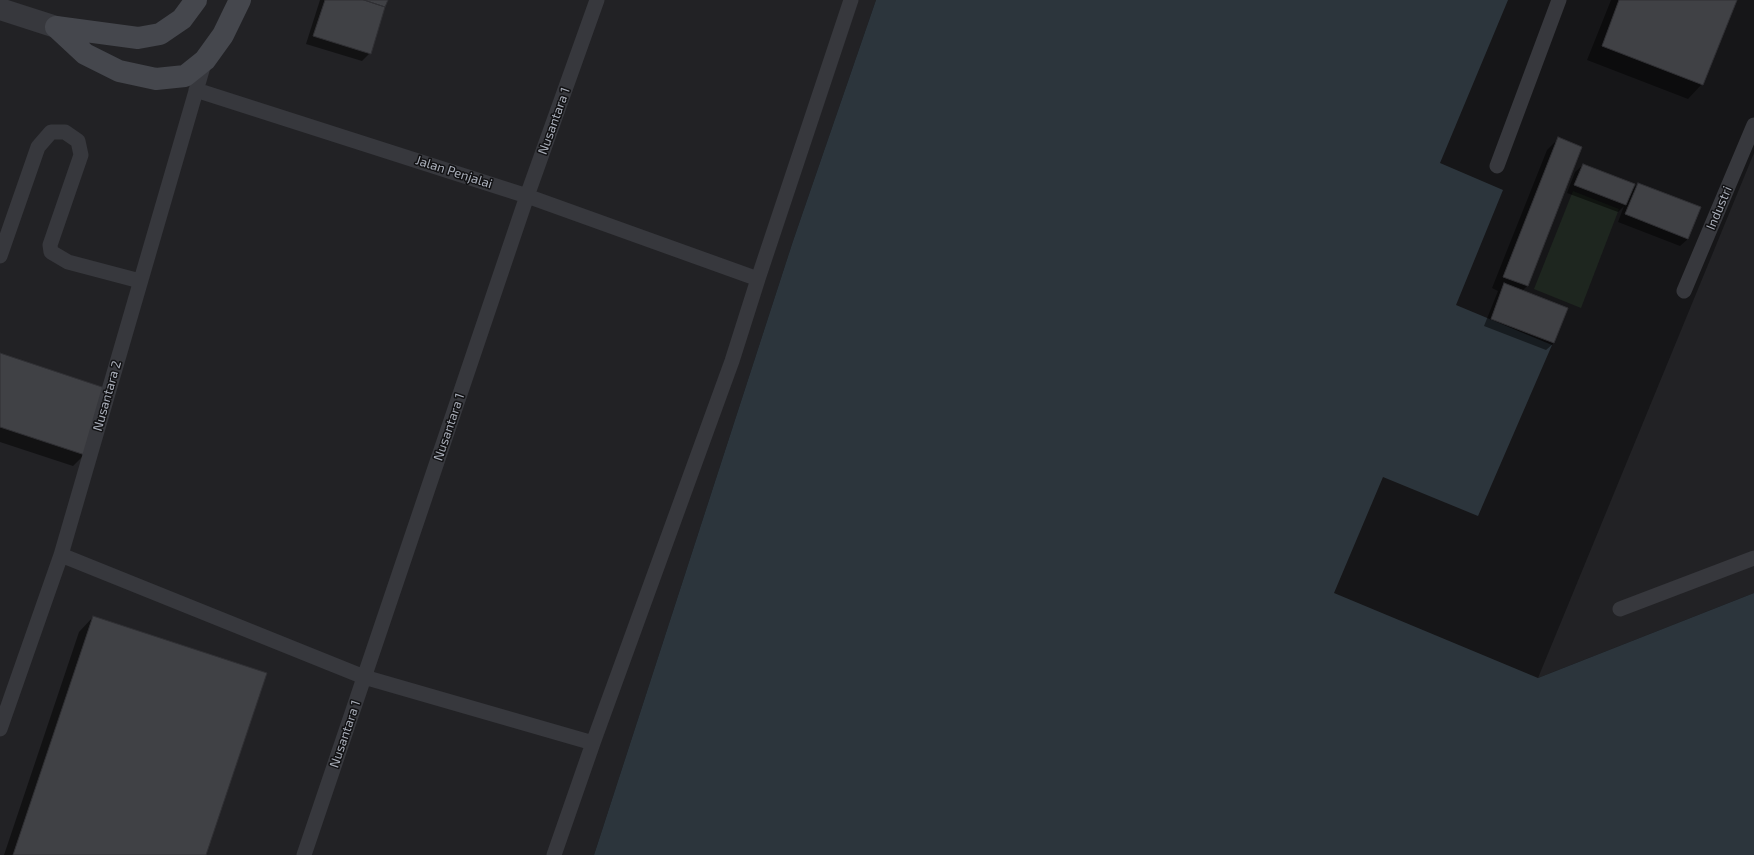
<!DOCTYPE html>
<html>
<head>
<meta charset="utf-8">
<style>
	body { margin:0 }
	canvas { display:block; background:#161618 }
</style>
</head>
<body>
<canvas width="1754" height="855"></canvas>
<script>
const context = document.querySelector('canvas').getContext('2d');
context.lineJoin = 'round';
function fill(path, color) { context.fillStyle = color; context.fill(path, 'evenodd'); }
const toPath = rows => new Path2D(rows.map(r => 'M' + r).join(''));
function trace(path, color, width, dash) { context.strokeStyle = color; context.lineWidth = width; context.lineCap = dash ? 'butt' : 'round'; context.setLineDash(dash || []); context.stroke(path); }
function drawText(font, color, halo, rows, align = 'center') {
  context.font = font + ' "Exo 2",sans-serif'; context.lineWidth = 3; context.setLineDash([]); context.textBaseline = 'middle'; context.strokeStyle = halo; context.fillStyle = color; for (const [text, x, y, turn = 0] of rows) {
    context.save(); context.translate(x, y); context.rotate((+turn || 0) * Math.PI / 180); context.textAlign = isNaN(turn) ? turn : align; if (halo) context.strokeText(text, 0, 0); context.fillText(text, 0, 0); context.restore();
  }
}
fill(toPath([
	[0,0,876,0,793,241,594,855,0,855],
	[1754,153,1754,593,1538,678]
]), '#222225');
fill(toPath([
	[1573,191,1619,209,1581,308,1534,289]
]), '#1e261f');
fill(toPath([
	[876,0,1508,0,1440,163,1503,190,1456,305,1552,345,1478,516,1383,477,1334,593,1538,678,1754,593,1754,855,594,855,793,241]
]), '#2c353c');
fill(toPath([
	[320,0,387,0,370,53,362,61,306,44],
	[1611,0,1735,0,1702,84,1688,99,1587,60],
	[1558,139,1581,147,1527,286,1522,291,1554,343,1546,350,1484,326,1498,291,1492,288,1547,150],
	[1583,165,1631,191,1638,184,1688,239,1680,246,1618,222,1624,206,1618,212,1567,193,1575,172],
	[0,354,84,455,73,466,0,442],
	[93,617,205,855,4,855,79,632]
]), '#0007');
const building = toPath([
	[325,0,364,0,385,7,371,54,313,36,325,0],
	[364,0,388,0,385,7,364,0],
	[1619,0,1737,0,1703,85,1602,46,1619,0],
	[1558,137,1582,147,1528,286,1503,277,1558,137],
	[1583,164,1635,184,1626,205,1574,185,1583,164],
	[1638,183,1701,207,1688,239,1625,214,1638,183],
	[1504,283,1568,308,1554,343,1491,319,1504,283],
	[0,353,108,389,85,455,0,427,0,353],
	[93,616,267,673,206,855,13,855,93,616]
]);
fill(building, '#404145');
trace(building, '#303034', 1);
trace(toPath([
	[196,90,527,196,758,279,732,361,593,743],
	[1497,166,1559,0],
	[0,256,38,147,51,132,65,132,78,141,81,155,50,245,51,252,68,262,140,281],
	[758,279,851,0],
	[1684,291,1754,125],
	[61,555,364,677,593,743,554,855],
	[1620,609,1754,558],
	[0,729,61,555,205,60],
	[304,855,527,196,597,0]
]), '#37383d', 15);
trace(toPath([
	[0,9,56,27]
]), '#37383d', 22);
trace(toPath([
	[56,27,85,54,119,71,156,79,185,76,205,60,223,35,240,0],
	[56,27,138,38,160,34,182,19,196,0]
]), '#45474d', 22);
drawText('13px', '#a8adb8', '#111113', [
	["Nusantara 1",554,121,-70],
	["Jalan Penjalai",454,172,18],
	["Industri",1719,208,-67],
	["Nusantara 2",107,396,-74],
	["Nusantara 1",449,427,-71],
	["Nusantara 1",345,734,-71]
]);
</script>
</body>
</html>
